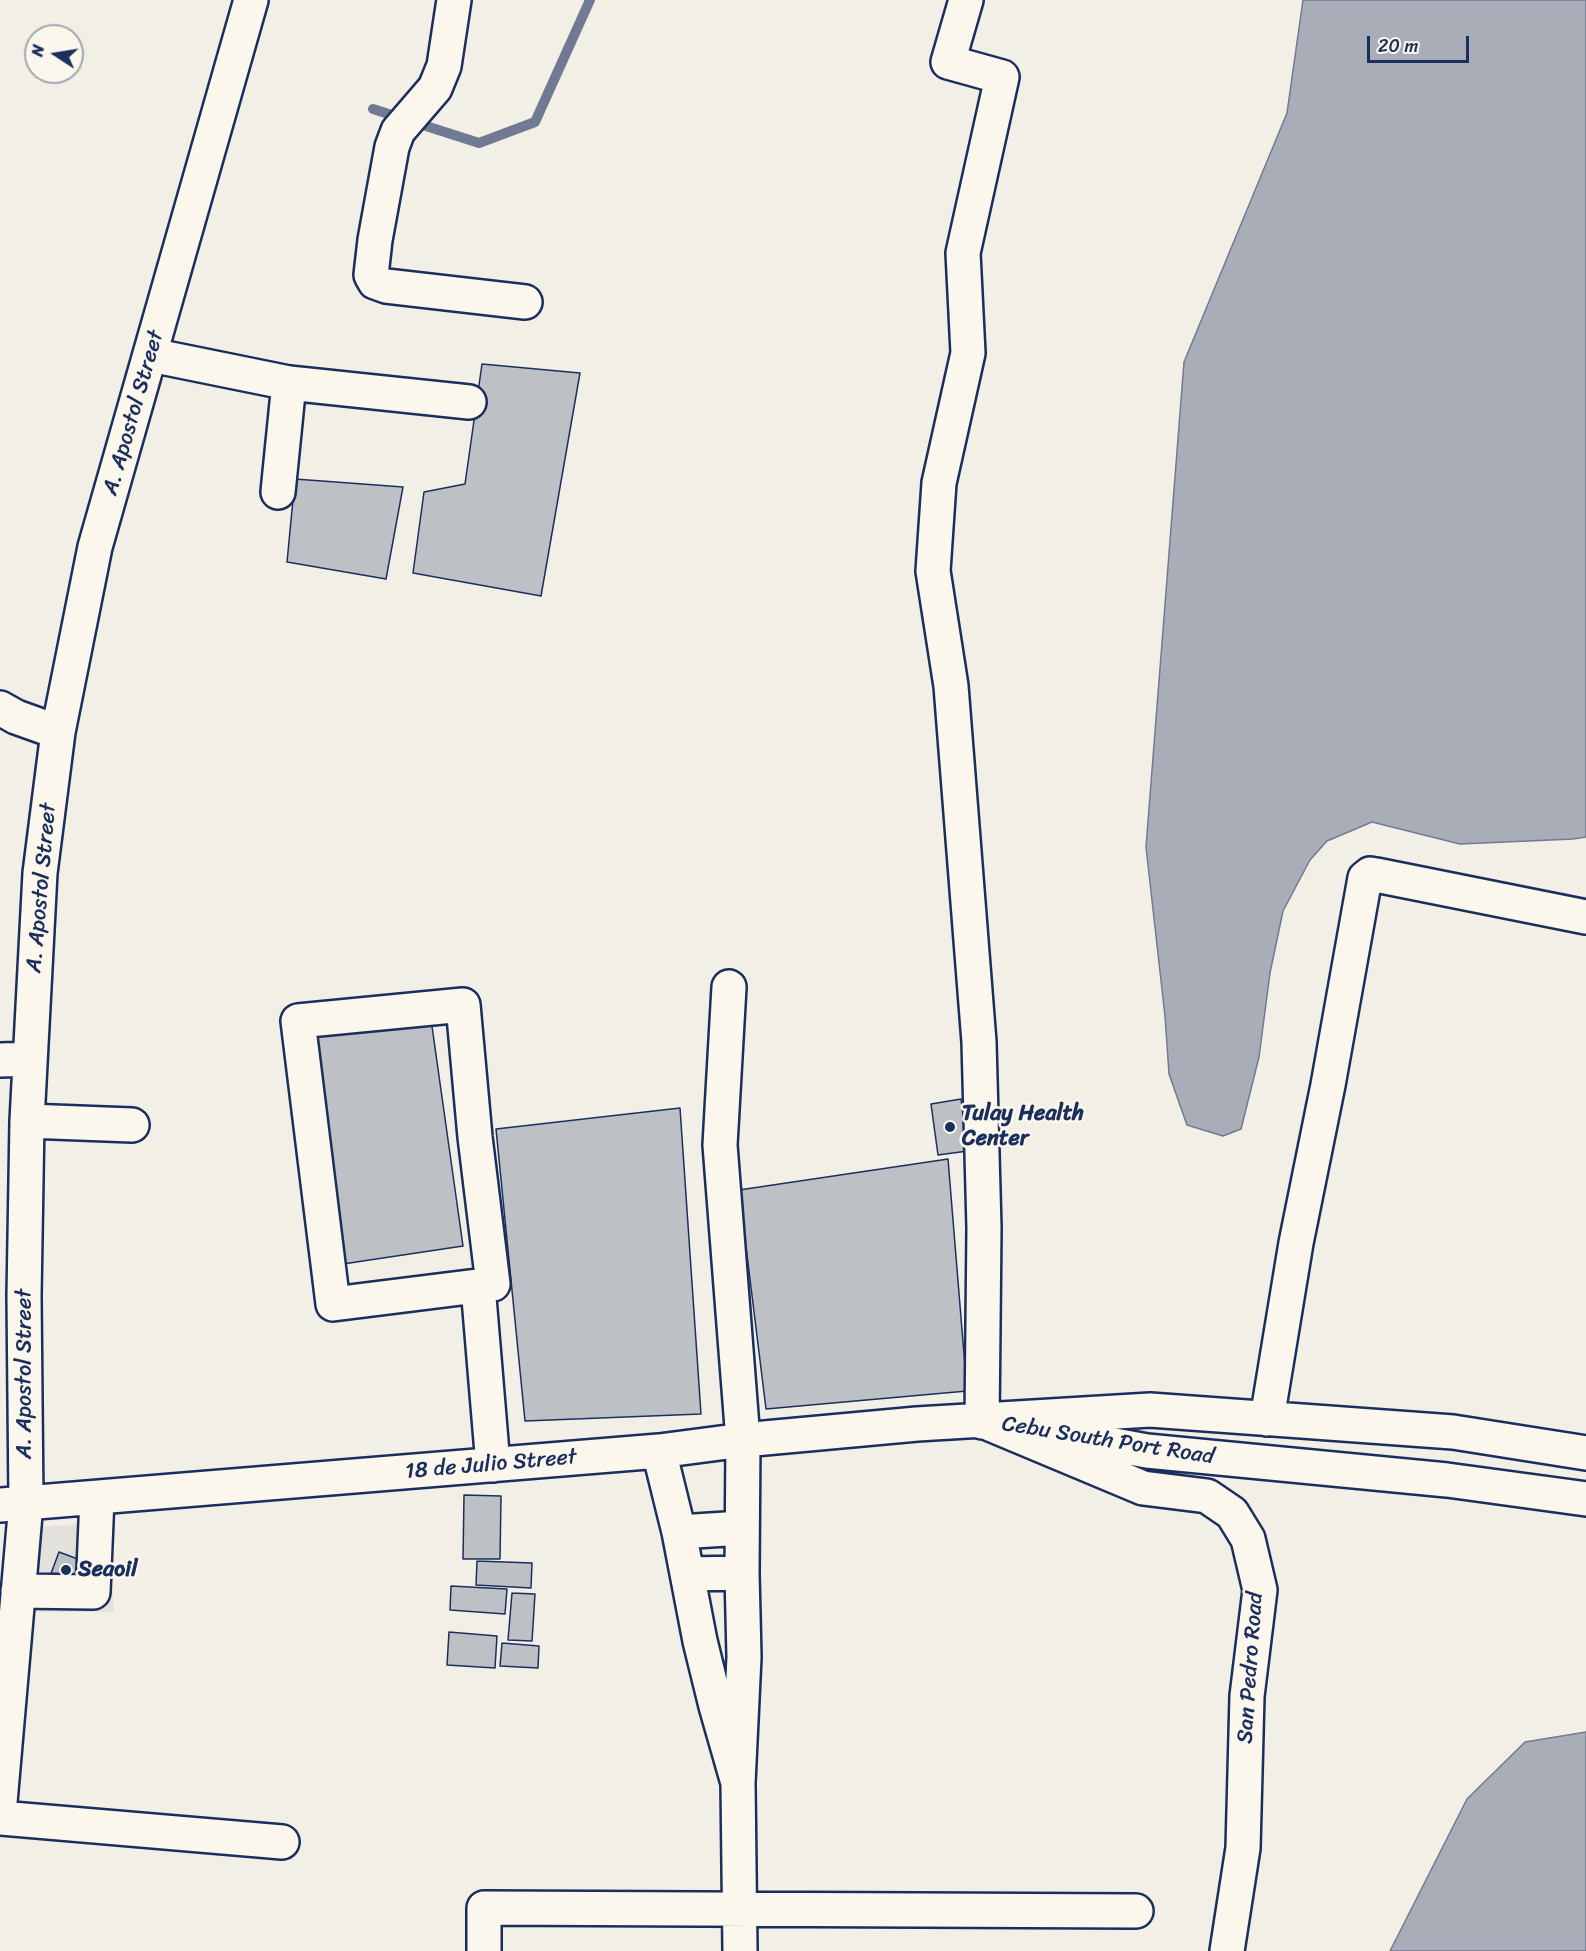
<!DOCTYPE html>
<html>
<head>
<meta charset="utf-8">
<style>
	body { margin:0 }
	#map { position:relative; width:1586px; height:1951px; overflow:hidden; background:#f2efe6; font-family:Sriracha,sans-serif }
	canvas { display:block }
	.north { position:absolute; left:24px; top:24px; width:60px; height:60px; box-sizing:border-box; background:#fbf7ec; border:2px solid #a1a7b3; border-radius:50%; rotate:282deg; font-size:16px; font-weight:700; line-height:24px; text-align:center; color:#1b2f5e }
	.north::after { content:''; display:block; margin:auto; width:21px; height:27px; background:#1b2f5e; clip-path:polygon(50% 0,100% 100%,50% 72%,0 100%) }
	.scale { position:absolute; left:1367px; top:36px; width:102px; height:27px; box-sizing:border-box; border:3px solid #1b2f5e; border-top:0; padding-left:8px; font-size:18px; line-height:21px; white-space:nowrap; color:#1b2f5e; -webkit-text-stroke:4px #fbf7ec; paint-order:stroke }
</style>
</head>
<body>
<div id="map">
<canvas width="1586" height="1951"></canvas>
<div class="north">N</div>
<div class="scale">20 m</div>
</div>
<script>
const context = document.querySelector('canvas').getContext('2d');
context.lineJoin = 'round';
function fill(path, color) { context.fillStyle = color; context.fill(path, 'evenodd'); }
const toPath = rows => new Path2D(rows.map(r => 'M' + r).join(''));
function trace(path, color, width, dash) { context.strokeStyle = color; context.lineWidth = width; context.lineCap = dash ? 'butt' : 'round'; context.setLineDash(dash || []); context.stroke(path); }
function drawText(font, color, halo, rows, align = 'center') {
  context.font = font + ' Sriracha,sans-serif'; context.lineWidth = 5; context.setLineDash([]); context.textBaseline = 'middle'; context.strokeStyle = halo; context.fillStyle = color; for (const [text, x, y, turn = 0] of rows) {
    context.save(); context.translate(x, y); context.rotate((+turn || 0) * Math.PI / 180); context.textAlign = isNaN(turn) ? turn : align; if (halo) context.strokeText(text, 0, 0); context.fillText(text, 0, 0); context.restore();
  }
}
fill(toPath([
	[107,1522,114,1612,30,1612,40,1527]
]), '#e2e1dc');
const water = toPath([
	[1303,0,1586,0,1586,837,1573,839,1460,844,1372,822,1327,841,1310,860,1283,911,1270,973,1259,1057,1241,1129,1223,1136,1187,1125,1169,1074,1165,1016,1146,847,1184,362,1287,113,1303,0],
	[1586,1732,1586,1951,1390,1951,1467,1799,1525,1742,1586,1732]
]);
fill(water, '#a9adb7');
trace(water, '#707b93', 1.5);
trace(toPath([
	[373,109,479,143,535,122,590,0]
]), '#707b93', 10);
const building = toPath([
	[482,364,580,373,541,596,413,573,424,492,465,484,482,364],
	[295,479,403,487,386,579,287,562,295,479],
	[428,998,463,1246,343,1264,308,1016,428,998],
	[961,1099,968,1151,938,1155,931,1104,961,1099],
	[680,1108,701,1414,525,1421,496,1129,680,1108],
	[948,1159,967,1391,766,1409,739,1190,948,1159],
	[464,1495,501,1496,500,1559,463,1559,464,1495],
	[59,1552,83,1561,74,1588,49,1579,59,1552],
	[477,1561,532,1563,531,1588,476,1585,477,1561],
	[451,1586,507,1589,505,1614,450,1610,451,1586],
	[512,1593,535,1594,532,1641,508,1640,512,1593],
	[449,1632,497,1636,495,1668,447,1665,449,1632],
	[502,1643,539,1646,538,1668,500,1666,502,1643]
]);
fill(building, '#bdc0c4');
trace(building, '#1b2f5e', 1.5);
const minor = toPath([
	[454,0,444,66,435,88,398,131,392,147,375,240,371,275,375,282,386,286,525,302],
	[966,0,948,62,1002,77,963,253,968,353,939,483,933,571,951,686,979,1042,984,1228,982,1422],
	[151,355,289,383,469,402],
	[278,492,289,383],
	[0,708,16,717,58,732],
	[463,1005,475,1137,493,1284,333,1304,298,1021,463,1005],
	[0,1060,30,1059],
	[27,1121,132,1125],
	[478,1286,493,1465],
	[1267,1419,1296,1243,1328,1085,1365,878,1370,874,1376,875,1586,917],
	[990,1424,1143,1488,1207,1496,1232,1513,1248,1539,1260,1590,1247,1696,1243,1848,1227,1951],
	[1043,1432,1147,1451,1447,1480,1586,1499],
	[659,1451,679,1532,700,1641,716,1706,738,1783,744,1657,742,1573,743,1440,720,1145,729,987],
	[0,1505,659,1451,743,1440,917,1424,1150,1410,1453,1432,1586,1453],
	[679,1532,742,1528],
	[688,1574,742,1573],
	[18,1591,93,1592,97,1498],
	[738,1783,740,1951],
	[0,1802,26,1503,24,1296,27,1121,40,873,58,732,95,547,251,0],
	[0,1818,282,1842],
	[484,1951,484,1908,1136,1911]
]);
trace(minor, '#1b2f5e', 38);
trace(minor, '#fbf7ec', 33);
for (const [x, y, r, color] of [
	[950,1127,6,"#1b2f5e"],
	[66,1570,6,"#1b2f5e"]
]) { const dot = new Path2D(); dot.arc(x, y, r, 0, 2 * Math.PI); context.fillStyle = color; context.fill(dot); trace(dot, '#fbf7ec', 2); }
drawText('22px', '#1b2f5e', '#fbf7ec', [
	["A. Apostol Street",134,413,-74],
	["A. Apostol Street",42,888,-85],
	["A. Apostol Street",25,1374,-90],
	["Cebu South Port Road",1108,1441,9],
	["18 de Julio Street",491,1465,-5],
	["San Pedro Road",1251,1668,-86]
]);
drawText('bold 22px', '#1b2f5e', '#fbf7ec', [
	["Tulay Health",962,1114],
	["Center",962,1139],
	["Seaoil",78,1570]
], 'left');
</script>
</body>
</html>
